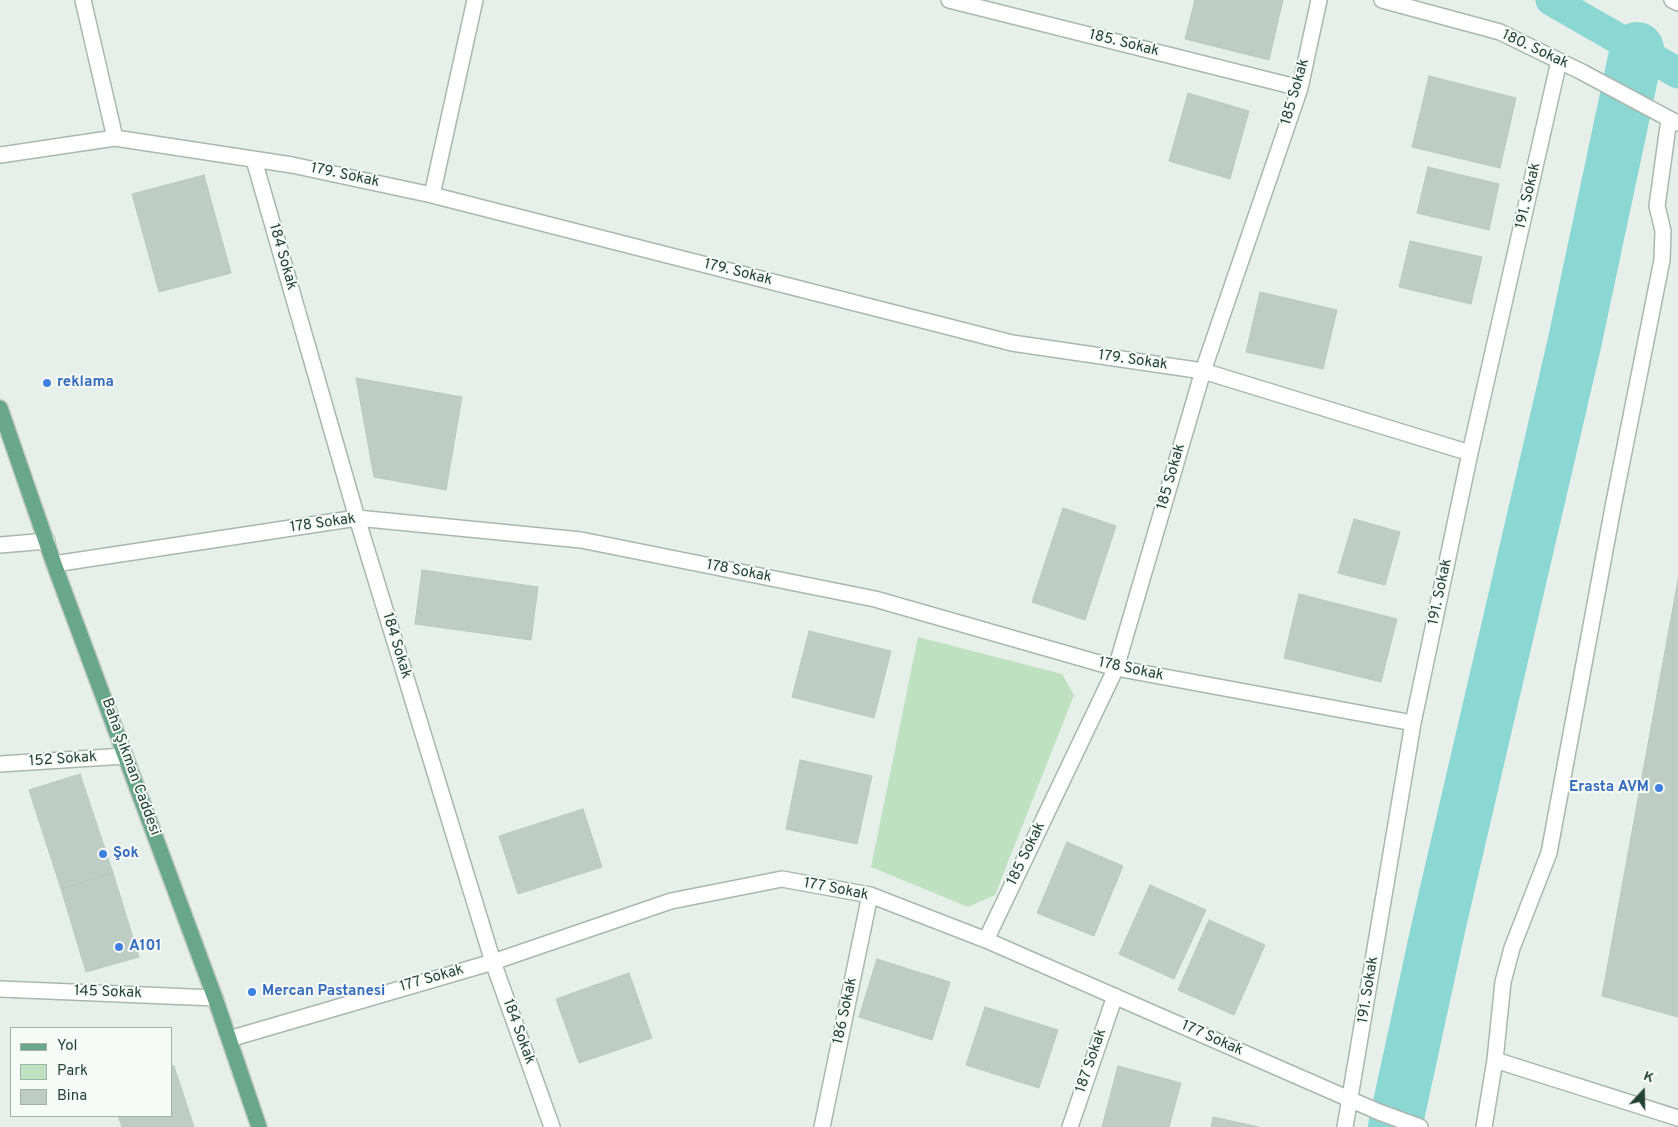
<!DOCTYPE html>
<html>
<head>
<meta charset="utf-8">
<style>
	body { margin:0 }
	#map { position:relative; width:1678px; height:1127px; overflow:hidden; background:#e6efe9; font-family:Overpass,sans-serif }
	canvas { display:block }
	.legend { position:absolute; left:10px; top:1027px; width:162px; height:90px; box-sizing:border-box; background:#f7fbf8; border:1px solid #a2b1aa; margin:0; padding:6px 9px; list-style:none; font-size:15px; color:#234334 }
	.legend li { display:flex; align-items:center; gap:10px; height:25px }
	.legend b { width:25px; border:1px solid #a2b1aa }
	.north { position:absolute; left:1618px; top:1067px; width:50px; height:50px; -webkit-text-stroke:4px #f7fbf8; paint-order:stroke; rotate:21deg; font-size:14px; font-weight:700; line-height:20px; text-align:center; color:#234334 }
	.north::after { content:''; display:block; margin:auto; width:18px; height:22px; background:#234334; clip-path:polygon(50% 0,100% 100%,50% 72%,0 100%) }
</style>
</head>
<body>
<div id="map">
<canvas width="1678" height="1127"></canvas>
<ul class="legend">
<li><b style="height:6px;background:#68a78a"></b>Yol</li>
<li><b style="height:14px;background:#bee1c0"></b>Park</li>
<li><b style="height:14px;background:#bdcdc4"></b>Bina</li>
</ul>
<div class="north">K</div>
</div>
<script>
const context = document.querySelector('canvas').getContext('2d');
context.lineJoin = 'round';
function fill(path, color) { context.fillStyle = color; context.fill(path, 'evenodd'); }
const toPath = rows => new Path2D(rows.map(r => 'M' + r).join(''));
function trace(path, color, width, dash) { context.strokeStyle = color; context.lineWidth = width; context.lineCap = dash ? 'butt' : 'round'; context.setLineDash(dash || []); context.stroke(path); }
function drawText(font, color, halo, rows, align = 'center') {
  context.font = font + ' Overpass,sans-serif'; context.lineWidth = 4; context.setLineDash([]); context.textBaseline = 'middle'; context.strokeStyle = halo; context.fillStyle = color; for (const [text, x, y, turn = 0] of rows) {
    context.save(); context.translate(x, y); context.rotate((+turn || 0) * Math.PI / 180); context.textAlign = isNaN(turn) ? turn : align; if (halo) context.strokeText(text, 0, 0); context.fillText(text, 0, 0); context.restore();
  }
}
fill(toPath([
	[918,637,1062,674,1074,695,995,895,968,907,871,867]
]), '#bee1c0');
trace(toPath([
	[1551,0,1678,73]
]), '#8bd7d3', 31);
trace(toPath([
	[1395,1127,1438,929,1574,345,1637,49]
]), '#8bd7d3', 54);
const building = toPath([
	[1195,0,1283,0,1269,60,1185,39,1195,0],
	[1429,76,1516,98,1500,168,1412,147,1429,76],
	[1188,93,1249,111,1230,179,1169,161,1188,93],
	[1428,167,1499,184,1489,230,1417,213,1428,167],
	[204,175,231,273,159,292,132,194,204,175],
	[1410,241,1482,257,1471,304,1399,287,1410,241],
	[1260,292,1337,310,1323,369,1246,352,1260,292],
	[356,378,462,397,446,490,374,477,356,378],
	[1063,508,1116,526,1085,620,1032,602,1063,508],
	[1354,519,1400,532,1385,585,1338,573,1354,519],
	[422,570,538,587,531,640,415,624,422,570],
	[1678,580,1678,1017,1602,996,1678,580],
	[1299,594,1397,619,1381,682,1284,658,1299,594],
	[809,631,891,651,874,718,792,697,809,631],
	[800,760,872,776,857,844,786,829,800,760],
	[80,774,113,873,61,889,29,790,80,774],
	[583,809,602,867,518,894,499,836,583,809],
	[1067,842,1123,866,1094,936,1037,913,1067,842],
	[113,873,139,957,86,972,61,889,113,873],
	[1150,885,1206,910,1174,979,1119,954,1150,885],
	[1209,920,1265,945,1234,1015,1178,990,1209,920],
	[877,959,950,982,932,1040,859,1017,877,959],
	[629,973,652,1038,579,1063,556,999,629,973],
	[985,1007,1058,1030,1039,1088,966,1065,985,1007],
	[171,1065,174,1066,194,1127,122,1127,118,1116,171,1116,171,1065],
	[1118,1066,1181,1083,1169,1127,1102,1127,1118,1066],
	[1213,1117,1259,1127,1211,1127,1213,1117]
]);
fill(building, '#bdcdc4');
trace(building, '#b7cabe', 1);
const minor = toPath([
	[83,0,115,138],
	[949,0,1300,88],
	[1382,0,1500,32,1582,72,1677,123],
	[1672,0,1678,3],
	[0,155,115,138,292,165,432,195,1012,343,1203,371,1470,453],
	[254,160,357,518,493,962,552,1127],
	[432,195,475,0],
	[0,545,47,541],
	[54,564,357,518,581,540,875,599,1116,668,1413,723],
	[0,764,125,756],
	[986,940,1116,668,1203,371,1300,88,1319,0],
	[0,989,215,998],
	[229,1039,493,962,671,901,782,879,870,895,986,940,1379,1112,1420,1127],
	[1495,1060,1678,1118],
	[822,1127,870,895],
	[1070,1127,1115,996],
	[1345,1127,1413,723,1470,453,1559,61],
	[1484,1127,1495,1060,1503,982,1512,948,1549,853,1613,507,1662,260,1663,231,1657,206,1669,119]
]);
const major = toPath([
	[0,408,54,564,215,998,259,1127]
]);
trace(minor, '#a8b8af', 18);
trace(major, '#c1cac6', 18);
trace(minor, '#fff', 15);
trace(major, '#68a78a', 15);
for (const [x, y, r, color] of [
	[47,383,5,"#3f7fe0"],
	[1659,788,5,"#3f7fe0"],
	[103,854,5,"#3f7fe0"],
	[119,947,5,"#3f7fe0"],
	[252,992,5,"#3f7fe0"]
]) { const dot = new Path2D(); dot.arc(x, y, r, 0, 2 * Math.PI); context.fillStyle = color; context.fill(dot); trace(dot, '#f7fbf8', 2); }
drawText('15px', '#234334', '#f7fbf8', [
	["185. Sokak",1124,44,14],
	["180. Sokak",1535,50,25],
	["185 Sokak",1296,92,-74],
	["179. Sokak",345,176,12],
	["191. Sokak",1529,196,-77],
	["184 Sokak",282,257,74],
	["179. Sokak",738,273,14],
	["179. Sokak",1133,361,8],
	["185 Sokak",1172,477,-74],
	["178 Sokak",323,524,-8],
	["178 Sokak",739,572,11],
	["191. Sokak",1441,592,-78],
	["184 Sokak",396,646,73],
	["178 Sokak",1131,670,12],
	["152 Sokak",63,760,-4],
	["Baha Şıkman Caddesi",130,767,70],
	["185 Sokak",1027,854,-64],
	["177 Sokak",836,890,11],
	["177 Sokak",432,979,-16],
	["191. Sokak",1369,990,-81],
	["145 Sokak",108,993,2],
	["186 Sokak",846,1011,-78],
	["184 Sokak",518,1032,70],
	["177 Sokak",1212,1039,24],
	["187 Sokak",1092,1061,-71]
]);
drawText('bold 15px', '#366cbe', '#f7fbf8', [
	["reklama",57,383],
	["Erasta AVM",1649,788,"right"],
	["Şok",113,854],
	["A101",129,947],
	["Mercan Pastanesi",262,992]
], 'left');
</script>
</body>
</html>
